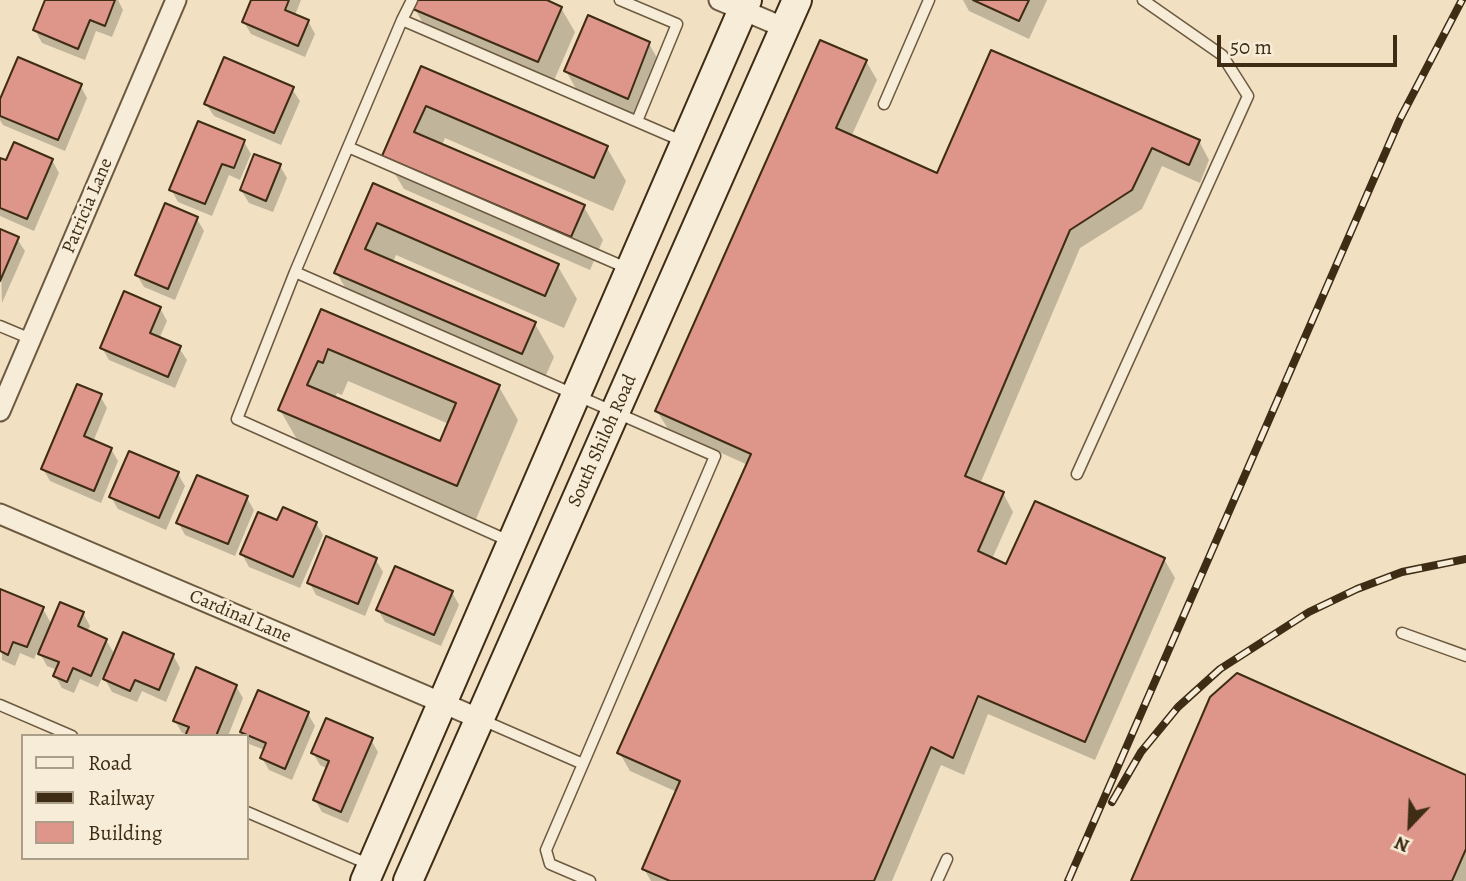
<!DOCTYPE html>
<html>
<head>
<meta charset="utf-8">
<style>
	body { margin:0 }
	#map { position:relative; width:1466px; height:881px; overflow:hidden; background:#f1e1c2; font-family:Alegreya,serif }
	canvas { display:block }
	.legend { position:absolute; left:21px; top:734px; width:228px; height:126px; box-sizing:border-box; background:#f6ecd7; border:2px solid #ac9f89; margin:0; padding:9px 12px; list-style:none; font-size:21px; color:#3e2c14 }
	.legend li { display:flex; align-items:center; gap:14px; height:35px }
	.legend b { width:35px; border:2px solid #ac9f89 }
	.north { position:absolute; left:1375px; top:790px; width:70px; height:70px; -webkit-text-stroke:5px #f6ecd7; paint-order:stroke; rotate:203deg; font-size:19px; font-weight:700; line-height:28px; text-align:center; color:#3e2c14 }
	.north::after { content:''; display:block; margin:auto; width:24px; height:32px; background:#3e2c14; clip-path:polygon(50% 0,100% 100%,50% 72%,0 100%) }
	.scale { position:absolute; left:1217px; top:35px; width:180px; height:32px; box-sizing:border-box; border:4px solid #3e2c14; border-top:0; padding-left:9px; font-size:21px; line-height:24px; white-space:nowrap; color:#3e2c14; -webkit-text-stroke:5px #f6ecd7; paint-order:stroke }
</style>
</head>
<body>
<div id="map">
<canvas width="1466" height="881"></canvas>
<ul class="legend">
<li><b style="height:9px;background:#f6ecd7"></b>Road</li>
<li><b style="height:9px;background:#3e2c14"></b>Railway</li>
<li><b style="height:19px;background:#de958a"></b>Building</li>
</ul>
<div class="north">N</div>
<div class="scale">50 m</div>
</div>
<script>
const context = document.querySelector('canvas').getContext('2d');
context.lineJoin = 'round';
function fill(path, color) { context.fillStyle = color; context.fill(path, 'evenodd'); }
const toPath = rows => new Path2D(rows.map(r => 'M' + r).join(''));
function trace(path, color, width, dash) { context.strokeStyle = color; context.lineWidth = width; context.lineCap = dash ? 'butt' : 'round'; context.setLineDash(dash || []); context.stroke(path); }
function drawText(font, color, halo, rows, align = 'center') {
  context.font = font + ' Alegreya,serif'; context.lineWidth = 5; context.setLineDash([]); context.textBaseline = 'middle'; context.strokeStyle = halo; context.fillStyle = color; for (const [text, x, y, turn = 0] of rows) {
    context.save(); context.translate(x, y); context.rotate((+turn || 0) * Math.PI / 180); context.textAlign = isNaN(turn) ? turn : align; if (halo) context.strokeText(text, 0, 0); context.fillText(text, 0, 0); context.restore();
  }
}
fill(toPath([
	[47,0,118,0,123,10,112,37,96,31,85,60,42,43,35,30],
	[253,0,301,0,295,15,308,21,315,34,305,57,251,34,244,22],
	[419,0,542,0,561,8,575,32,552,85,429,34,415,9],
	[963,0,1047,0,1029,39,969,11],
	[649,44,663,68,641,122,580,96,566,71],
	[866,61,877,80,851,137,938,175,1199,141,1209,160,1200,183,1162,166,1142,209,1080,248,980,484,1003,493,1013,512,992,559,1007,566,1164,559,1175,578,1095,760,988,714,964,775,941,765,892,881,651,881,644,869,677,792,630,771,619,752,748,465,668,429,657,411],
	[422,68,607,148,626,181,613,211,445,138,442,145,584,207,603,240,590,270,404,189,384,156],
	[80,85,87,98,65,151,3,125,0,120,0,104],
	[292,89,300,101,281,145,214,116,206,104],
	[244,142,251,154,240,180,229,175,212,216,178,202,171,189],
	[0,159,7,162,52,160,59,173,34,231,0,216],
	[280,166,287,178,273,212,249,203,241,190],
	[374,185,557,265,577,299,564,328,396,255,393,262,535,324,554,357,541,386,356,306,336,272],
	[197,219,204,231,175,300,144,287,137,275],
	[0,231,17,239,25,251,2,303],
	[160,308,167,321,159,339,179,348,187,360,175,388,109,360,102,348],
	[322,311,499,387,518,420,476,519,299,443,280,410],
	[348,381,449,424,441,443,335,398,337,393,342,395],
	[100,396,107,408,93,442,111,449,118,461,101,503,50,481,43,469],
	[178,474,185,486,166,530,118,509,111,497],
	[247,498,254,510,235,556,185,535,178,522],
	[278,523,316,523,323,535,300,588,249,567,242,554],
	[376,560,383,572,365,616,316,595,309,582],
	[0,591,43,609,52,625,83,613,90,626,87,632,106,640,115,655,173,655,180,668,166,702,142,691,137,702,112,692,103,676,98,687,80,679,74,693,62,688,55,676,57,670,47,666,38,650,34,659,20,653,15,666,2,660],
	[452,592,459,605,441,646,385,622,378,610],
	[236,686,243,698,228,736,182,733,175,721],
	[308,714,315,726,292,780,269,770,262,758,265,750,249,744,242,732],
	[371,740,378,752,348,823,322,812,315,800,328,769,320,765,313,753],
	[1466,777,1466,881,1133,881]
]), '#0003');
const building = toPath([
	[45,0,115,0,105,26,90,20,78,49,33,30,45,0],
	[251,0,289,0,285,10,309,20,298,46,242,22,251,0],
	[417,0,547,0,562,7,538,62,413,9,417,0],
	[973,0,1029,0,1019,21,973,0],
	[588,15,650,42,628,99,564,71,588,15],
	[820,40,867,60,836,128,937,173,991,50,1200,140,1189,165,1152,148,1132,190,1070,230,965,476,1004,492,978,551,1006,564,1035,501,1165,558,1085,742,978,696,953,758,931,747,874,881,670,881,642,869,680,781,617,753,751,454,655,411,820,40],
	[18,57,82,84,58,140,0,116,0,99,18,57],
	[224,57,294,87,274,133,204,104,224,57],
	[421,66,608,146,594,178,426,106,414,132,585,205,571,237,382,156,421,66],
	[198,121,245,140,234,168,222,164,205,204,169,190,198,121],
	[14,142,53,159,27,219,0,208,0,158,6,160,14,142],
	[254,154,281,164,266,201,240,190,254,154],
	[373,183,559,264,545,296,377,223,365,249,536,322,522,354,334,273,373,183],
	[165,203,198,217,168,289,135,275,165,203],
	[0,229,19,237,0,281,0,229],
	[124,291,161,307,150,333,181,346,168,377,100,348,124,291],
	[321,309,500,385,457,486,278,410,321,309],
	[328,349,456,403,440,441,307,385,318,361,323,363,328,349],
	[77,384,102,394,84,436,112,448,94,491,41,469,77,384],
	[129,451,179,472,159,518,109,497,129,451],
	[197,475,248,496,228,544,176,523,197,475],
	[283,507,317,522,293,577,240,554,258,512,277,520,283,507],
	[326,536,377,558,358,604,307,583,326,536],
	[395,566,453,591,434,635,376,610,395,566],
	[0,589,44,607,27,647,13,642,8,655,0,651,0,589],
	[60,602,84,612,78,626,107,639,91,676,73,668,67,682,53,676,59,662,38,654,60,602],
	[123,632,174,654,159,690,135,680,130,691,103,679,123,632],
	[196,667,237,685,216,736,185,736,189,727,173,721,196,667],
	[1237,673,1466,775,1466,849,1452,881,1131,881,1210,697,1237,673],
	[258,690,309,712,285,769,260,758,266,743,240,732,258,690],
	[326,718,373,738,341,812,313,800,329,761,311,753,326,718]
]);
fill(building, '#de958a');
trace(building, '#3e2c14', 2);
const lane = toPath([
	[620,0,677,24,637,121],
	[402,20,412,0],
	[884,104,929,0],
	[348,147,629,269],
	[295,272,715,456,583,764,480,719],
	[0,326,31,339],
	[1077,474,1248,96,1222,55,1143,0],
	[509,541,237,419,295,272,402,20,682,141],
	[1402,633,1466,656],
	[0,705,72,736],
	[583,764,546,850,550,864,590,881],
	[247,812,368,864],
	[937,881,947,859]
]);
const street = toPath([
	[719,0,785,28],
	[0,411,176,0],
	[0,514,480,719]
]);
const secondary = toPath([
	[365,881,747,0],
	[408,881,797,0]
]);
trace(lane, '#6b5940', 13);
trace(street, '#6b5940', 23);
trace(secondary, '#3e2c14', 32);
trace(lane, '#f6ecd7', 10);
trace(street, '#f6ecd7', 19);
trace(secondary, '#f6ecd7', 28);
const rail = toPath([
	[1112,802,1141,752,1178,707,1220,669,1309,612,1357,589,1402,572,1466,559],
	[1068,881,1400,119,1462,0]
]);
trace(rail, '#3e2c14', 8);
trace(rail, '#f6ecd7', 5, [16]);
drawText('19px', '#3e2c14', '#f6ecd7', [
	["Patricia Lane",88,206,-67],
	["South Shiloh Road",603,441,-66],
	["Cardinal Lane",240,617,23]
]);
</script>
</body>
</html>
